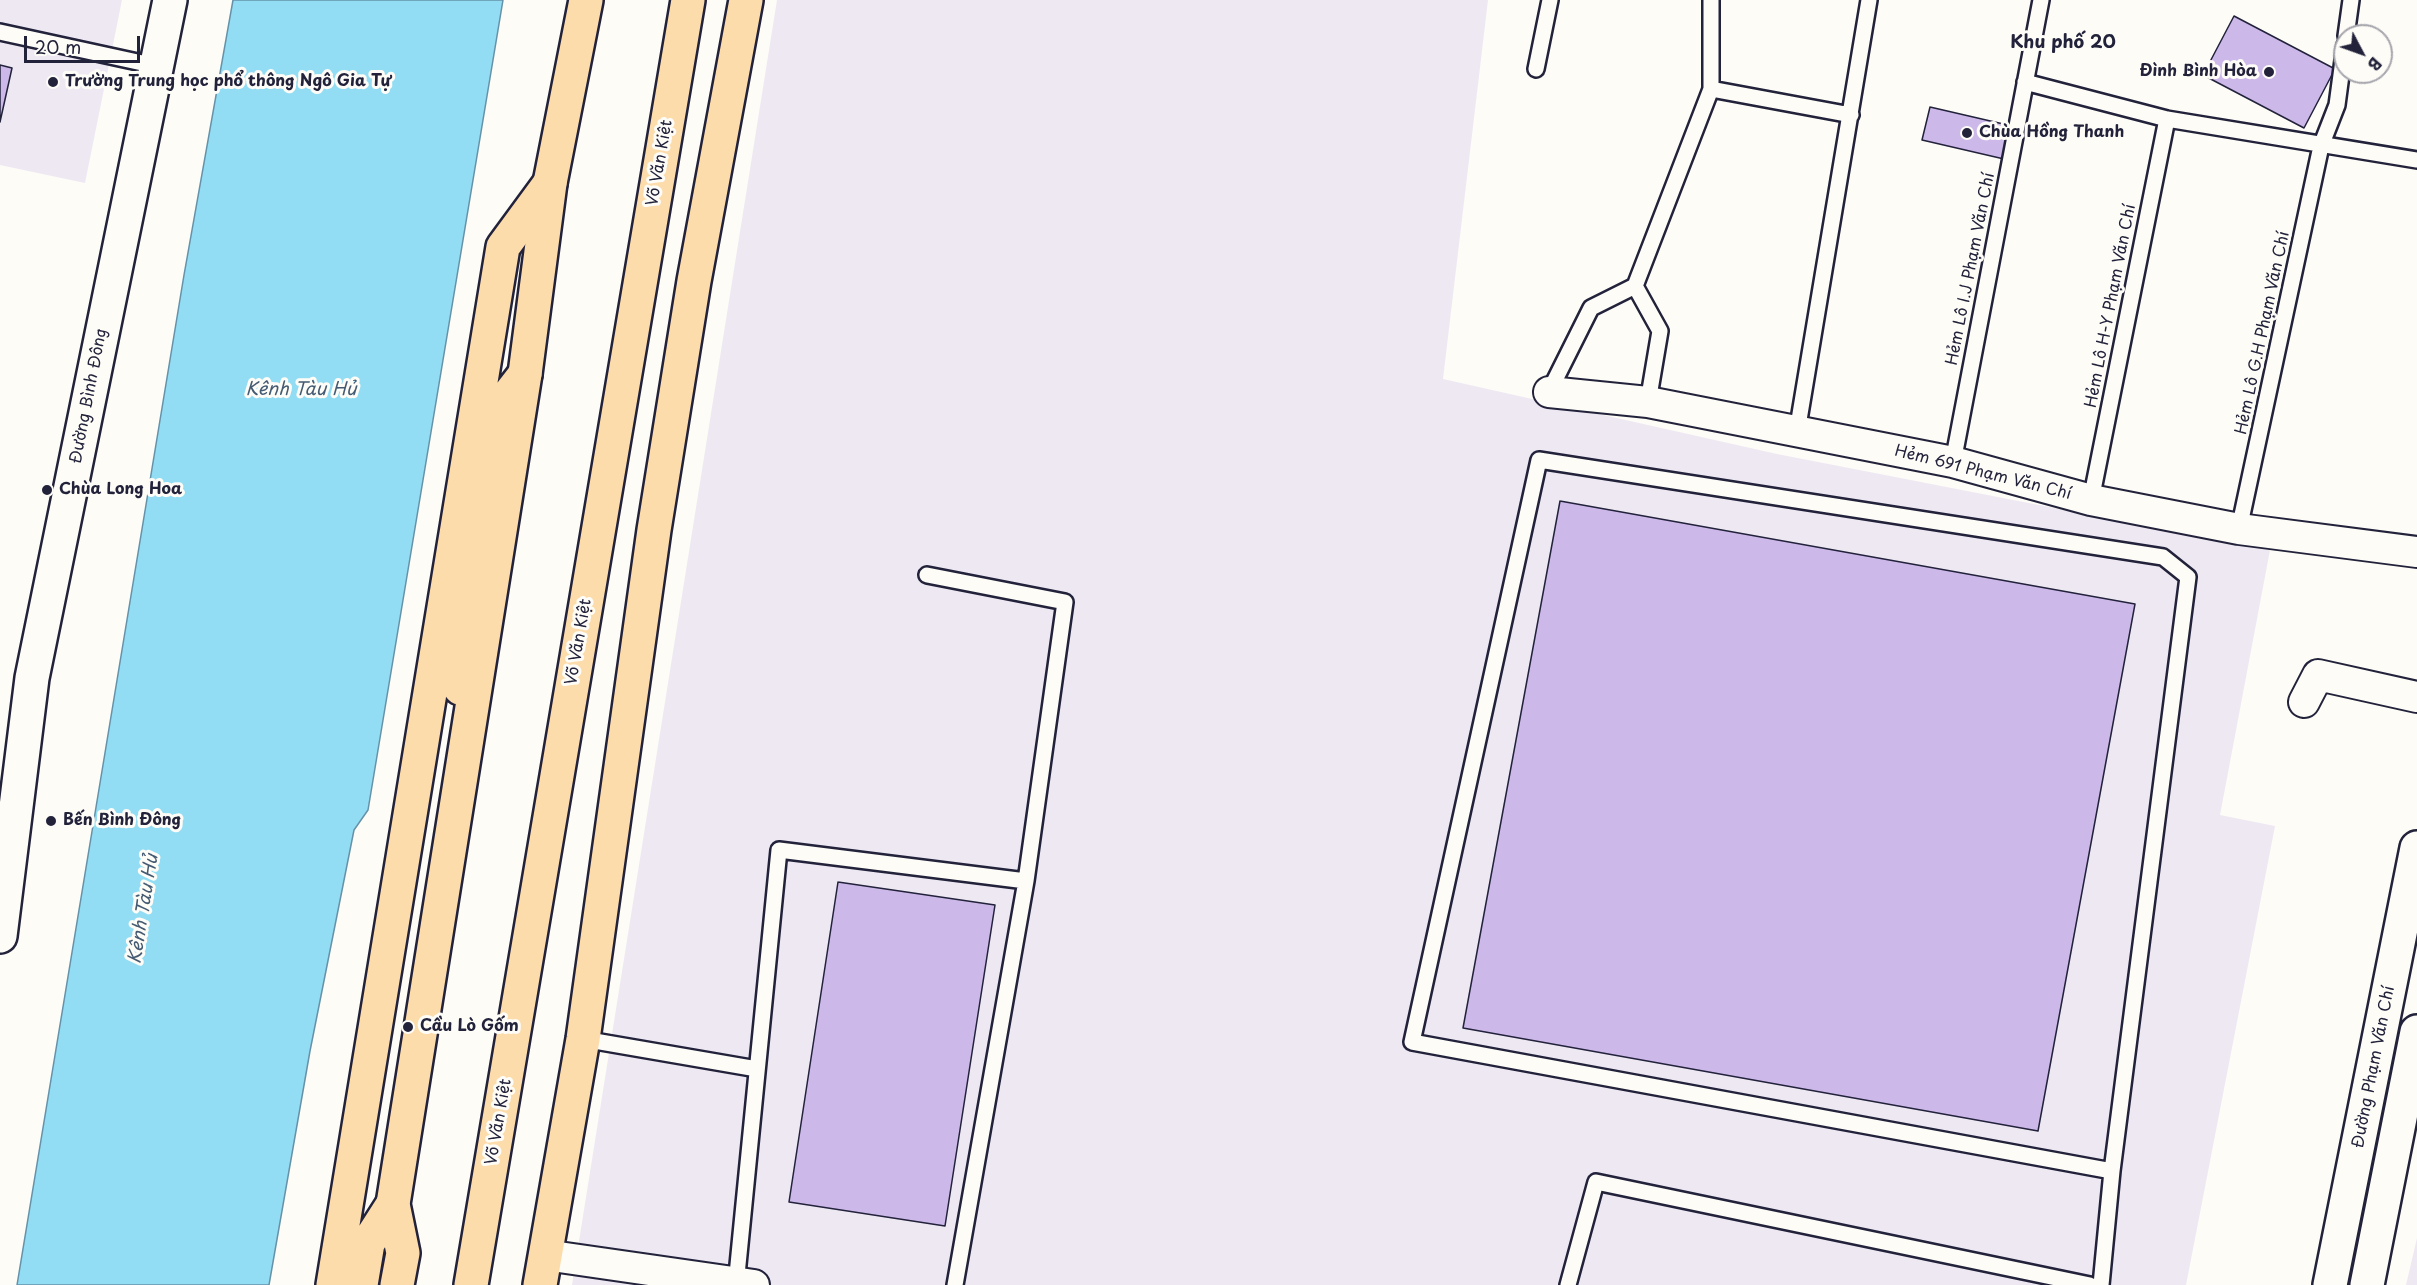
<!DOCTYPE html>
<html>
<head>
<meta charset="utf-8">
<style>
	body { margin:0 }
	#map { position:relative; width:2417px; height:1285px; overflow:hidden; background:#fdfcf7; font-family:"Playpen Sans",sans-serif }
	canvas { display:block }
	.north { position:absolute; left:2333px; top:24px; width:60px; height:60px; box-sizing:border-box; background:#fdfcf7; border:2px solid #a5a5ac; border-radius:50%; rotate:131deg; font-size:16px; font-weight:700; line-height:24px; text-align:center; color:#22223b }
	.north::after { content:''; display:block; margin:auto; width:21px; height:27px; background:#22223b; clip-path:polygon(50% 0,100% 100%,50% 72%,0 100%) }
	.scale { position:absolute; left:24px; top:36px; width:116px; height:27px; box-sizing:border-box; border:3px solid #22223b; border-top:0; padding-left:8px; font-size:18px; line-height:21px; white-space:nowrap; color:#22223b; -webkit-text-stroke:4px #fdfcf7; paint-order:stroke }
</style>
</head>
<body>
<div id="map">
<canvas width="2417" height="1285"></canvas>
<div class="north">B</div>
<div class="scale">20 m</div>
</div>
<script>
const context = document.querySelector('canvas').getContext('2d');
context.lineJoin = 'round';
function fill(path, color) { context.fillStyle = color; context.fill(path, 'evenodd'); }
const toPath = rows => new Path2D(rows.map(r => 'M' + r).join(''));
function trace(path, color, width, dash) { context.strokeStyle = color; context.lineWidth = width; context.lineCap = dash ? 'butt' : 'round'; context.setLineDash(dash || []); context.stroke(path); }
function drawText(font, color, halo, rows, align = 'center') {
  context.font = font + ' "Playpen Sans",sans-serif'; context.lineWidth = 6; context.setLineDash([]); context.textBaseline = 'middle'; context.strokeStyle = halo; context.fillStyle = color; for (const [text, x, y, turn = 0] of rows) {
    context.save(); context.translate(x, y); context.rotate((+turn || 0) * Math.PI / 180); context.textAlign = isNaN(turn) ? turn : align; if (halo) context.strokeText(text, 0, 0); context.fillText(text, 0, 0); context.restore();
  }
}
fill(toPath([
	[0,0,122,0,85,183,0,165],
	[777,0,1488,0,1443,379,1777,454,2270,550,2220,815,2275,826,2186,1285,572,1285],
	[2417,1238,2417,1285,2406,1285]
]), '#eee8f3');
const water = toPath([
	[233,0,503,0,368,810,354,830,310,1051,269,1285,17,1285,184,275,233,0]
]);
fill(water, '#92ddf3');
trace(water, '#6592a9', 1.5);
const building = toPath([
	[2234,16,2335,69,2304,128,2203,75,2234,16],
	[0,65,12,68,0,122,0,65],
	[1930,107,2012,126,2004,159,1922,140,1930,107],
	[1560,501,2135,604,2038,1131,1463,1028,1560,501],
	[838,882,995,905,945,1226,789,1202,838,882]
]);
fill(building, '#ccb8e9');
trace(building, '#22223b', 1.5);
const lane = toPath([
	[0,32,156,66],
	[2346,36,2351,0],
	[1536,69,1550,0],
	[2025,82,2167,119,2417,160],
	[1711,89,1851,115],
	[1549,392,1591,308,1635,286],
	[1648,402,1660,331,1635,286,1711,89,1711,0],
	[1797,432,1869,0],
	[1953,462,2041,0],
	[2091,500,2167,119],
	[2239,529,2321,146,2337,105,2345,45],
	[927,575,1065,602,1026,881,955,1285],
	[583,1039,757,1069],
	[736,1285,779,850,1026,881],
	[1568,1285,1596,1182,2090,1285],
	[2101,1285,2112,1171,2188,577,2163,557,1539,460,1412,1042,2112,1171]
]);
const street = toPath([
	[1549,392,1648,402,1953,462,2091,500,2239,529,2417,552],
	[2304,702,2318,675,2417,697],
	[545,1255,754,1285]
]);
const secondary = toPath([
	[0,936,32,678,170,0],
	[2330,1285,2417,848],
	[2367,1285,2417,1032]
]);
const primary = toPath([
	[460,688,501,405,525,374],
	[333,1285,503,247,550,183],
	[361,1285,368,1243,393,1204],
	[540,1285,583,1039,654,530,694,281,746,0]
]);
const highway = toPath([
	[397,1285,403,1253,393,1204,525,374,550,183,586,0],
	[471,1285,688,0]
]);
trace(lane, '#22223b', 20);
trace(street, '#22223b', 34);
trace(secondary, '#22223b', 38);
trace(primary, '#22223b', 38);
trace(highway, '#22223b', 38);
trace(lane, '#fdfcf7', 15);
trace(street, '#fdfcf7', 30);
trace(secondary, '#fdfcf7', 33);
trace(primary, '#fddcac', 33);
trace(highway, '#fddcac', 33);
for (const [x, y, r, color] of [
	[2269,72,6,"#22223b"],
	[53,82,6,"#22223b"],
	[1967,133,6,"#22223b"],
	[47,490,6,"#22223b"],
	[51,821,6,"#22223b"],
	[408,1027,6,"#22223b"]
]) { const dot = new Path2D(); dot.arc(x, y, r, 0, 2 * Math.PI); context.fillStyle = color; context.fill(dot); trace(dot, '#fdfcf7', 2); }
drawText('bold 16px', '#22223b', '#fdfcf7', [
	["Đình Bình Hòa",2257,72,"right"],
	["Trường Trung học phổ thông Ngô Gia Tự",65,82],
	["Chùa Hồng Thanh",1979,133],
	["Chùa Long Hoa",59,490],
	["Bến Bình Đông",63,821],
	["Cầu Lò Gốm",420,1027]
], 'left');
drawText('16px', '#22223b', '#fdfcf7', [
	["Võ Văn Kiệt",660,163,-80],
	["Hẻm Lô I.J Phạm Văn Chí",1971,269,-79],
	["Hẻm Lô H-Y Phạm Văn Chí",2111,306,-79],
	["Hẻm Lô G.H Phạm Văn Chí",2263,333,-78],
	["Đường Bình Đông",89,396,-79],
	["Hẻm 691 Phạm Văn Chí",1983,473,14],
	["Võ Văn Kiệt",579,642,-80],
	["Đường Phạm Văn Chí",2374,1067,-79],
	["Võ Văn Kiệt",499,1122,-80]
]);
drawText('bold 18px', '#22223b', '#fdfcf7', [
	["Khu phố 20",2063,43]
]);
drawText('italic 18px', '#445a72', '#fdfcf7', [
	["Kênh Tàu Hủ",301,390],
	["Kênh Tàu Hủ",144,909,-81]
]);
</script>
</body>
</html>
